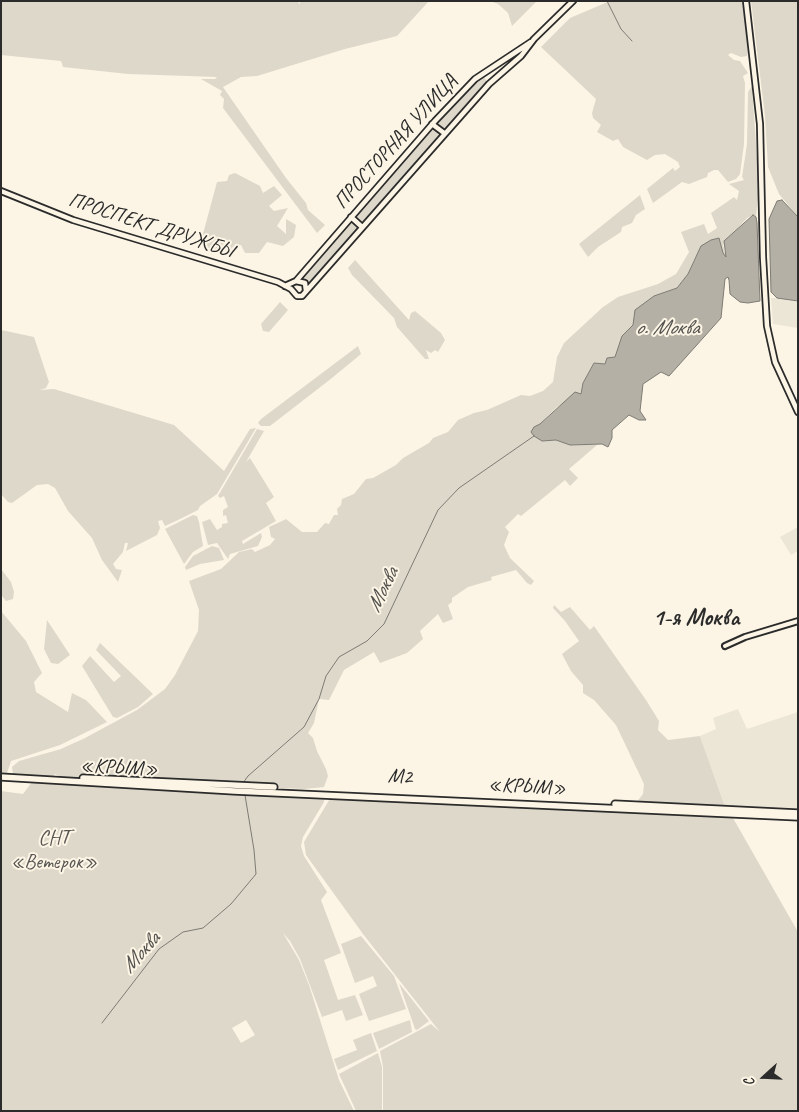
<!DOCTYPE html>
<html>
<head>
<meta charset="utf-8">
<style>
	body { margin:0 }
	#map { position:relative; width:799px; height:1112px; overflow:hidden; background:#fcf5e5; font-family:Caveat,sans-serif }
	canvas { display:block }
	.frame { position:absolute; inset:0; border:2px solid #2b2b2b; pointer-events:none }
	.north { position:absolute; left:739px; top:1052px; width:50px; height:50px; -webkit-text-stroke:4px #fcf5e5; paint-order:stroke; rotate:250deg; font-size:14px; font-weight:700; line-height:20px; text-align:center; color:#2b2b2b }
	.north::after { content:''; display:block; margin:auto; width:18px; height:22px; background:#2b2b2b; clip-path:polygon(50% 0,100% 100%,50% 72%,0 100%) }
</style>
</head>
<body>
<div id="map">
<canvas width="799" height="1112"></canvas>
<div class="frame"></div>
<div class="north">С</div>
</div>
<script>
const context = document.querySelector('canvas').getContext('2d');
context.lineJoin = 'round';
function fill(path, color) { context.fillStyle = color; context.fill(path, 'evenodd'); }
const toPath = rows => new Path2D(rows.map(r => 'M' + r).join(''));
function trace(path, color, width, dash) { context.strokeStyle = color; context.lineWidth = width; context.lineCap = dash ? 'butt' : 'round'; context.setLineDash(dash || []); context.stroke(path); }
function drawText(font, color, halo, rows, align = 'center') {
  context.font = font + ' Caveat,sans-serif'; context.lineWidth = 4; context.setLineDash([]); context.textBaseline = 'middle'; context.strokeStyle = halo; context.fillStyle = color; for (const [text, x, y, turn = 0] of rows) {
    context.save(); context.translate(x, y); context.rotate((+turn || 0) * Math.PI / 180); context.textAlign = isNaN(turn) ? turn : align; if (halo) context.strokeText(text, 0, 0); context.fillText(text, 0, 0); context.restore();
  }
}
fill(toPath([
	[771,298,785,298,798,301,798,328,773,324],
	[798,527,798,551,791,555,780,537],
	[738,709,747,729,798,712,798,809,744,810,724,804,700,736,716,729,713,718]
]), '#ece6d7');
fill(toPath([
	[1,1,297,1,300,4,300,1,429,1,397,36,345,49,257,76,241,77,223,87,286,178,306,203,308,210,325,225,317,233,223,108,224,99,220,95,222,91,201,79,215,79,217,77,128,74,63,67,61,61,1,55],
	[490,1,537,1,512,26,508,13,498,4],
	[610,1,743,1,748,52,747,56,741,57,731,53,728,55,734,60,740,61,748,73,743,76,745,83,744,144,740,174,736,179,728,182,718,170,714,170,708,173,707,177,689,184,682,182,653,203,647,189,673,168,675,171,680,167,678,162,665,154,655,155,647,160,623,147,618,139,613,141,597,132,601,125,593,118,592,113,596,99,541,47,570,18],
	[751,1,798,1,798,217,779,194,768,167,765,116],
	[483,75,487,82,470,102,445,129,443,127,445,129,436,125,436,122],
	[752,86,759,188,756,217,753,215,747,218,723,245,726,257,723,254,720,241,695,258,688,274,677,288,654,296,633,325,622,336,615,357,605,364,594,363,583,383,581,394,557,407,540,424,542,441,556,440,570,445,597,445,569,469,578,478,570,486,565,480,521,516,518,514,505,527,509,532,504,545,510,558,534,581,531,585,527,583,516,570,491,577,492,580,468,587,452,598,452,602,448,605,453,619,443,623,438,614,420,631,423,639,407,653,380,663,374,652,344,670,329,700,319,699,314,723,308,733,313,738,317,751,326,769,328,776,324,787,304,789,63,778,55,774,52,777,13,774,12,767,19,761,61,749,85,738,137,710,165,689,175,675,198,631,199,610,189,581,221,569,239,552,252,549,255,552,270,545,275,539,271,537,269,527,282,521,286,519,302,532,317,532,325,523,329,524,334,515,338,515,337,509,341,505,342,499,354,494,366,479,373,478,396,465,403,458,429,443,433,438,448,432,458,420,474,413,487,410,521,395,530,396,543,391,553,382,557,357,564,343,603,307,618,297,658,284,676,274,689,252,681,232,704,224,708,234,717,228,711,213,734,197,737,200,739,191,729,184,744,180,742,177,747,144,748,92],
	[433,127,440,134,362,223,354,219,354,216],
	[235,173,260,186,263,193,274,186,282,195,269,206,274,211,288,208,277,226,286,234,286,219,296,225,294,237,283,246,267,242,259,253,245,253,241,245,234,246,226,254,200,245,217,182,227,181,229,175],
	[640,195,645,209,636,215,632,223,622,227,621,232,598,247,588,257,579,244],
	[350,221,358,228,309,286,306,281,300,279],
	[355,260,409,320,411,313,415,311,441,333,445,340,438,352,435,350,431,353,426,350,429,359,425,359,397,327,394,318,352,275,348,268],
	[280,302,288,310,269,332,263,331,261,324],
	[1,330,34,337,49,382,46,388,40,390,54,389,174,425,224,471,250,429,256,428,217,494,200,506,198,510,178,520,165,526,162,520,158,521,160,528,157,535,126,551,128,543,125,543,123,552,113,564,116,569,122,570,118,582,102,560,92,538,68,511,55,488,48,484,37,485,12,503,8,502,1,494],
	[358,346,361,354,332,378,270,426,261,426,258,423,261,419],
	[257,429,264,431,246,462,250,458,274,497,266,503,276,521,242,541,243,544,261,533,262,537,258,546,230,554,228,559,217,543,208,545,202,522,210,519,217,530,222,527,222,524,228,523,226,515,223,516,223,510,228,507,224,496,220,498,218,496],
	[193,515,197,516,199,522,203,546,193,552,184,564,165,529],
	[212,546,219,548,224,560,200,564,186,570,185,567,193,556],
	[1,569,11,582,14,592,13,599,6,601,1,595],
	[554,605,561,612,570,607,590,630,594,626,646,700,659,721,658,730,668,740,700,736,724,804,744,810,635,804,643,794,644,784,616,725,594,700,583,693,583,685,571,671,562,654,579,641,565,621,553,608],
	[1,611,26,641,42,673,34,682,36,692,68,712,72,693,86,700,107,722,60,745,11,761,7,773,1,773],
	[47,620,70,655,58,664,51,663,44,649],
	[100,643,153,694,138,707,117,718,113,717,82,666,90,656,114,682,121,676,96,650],
	[32,782,233,793,234,795,251,793,254,797,254,793,324,798,324,802,303,837,301,846,304,856,327,892,321,900,341,953,324,960,338,1000,355,995,363,1015,346,1021,342,1010,322,1017,300,959,290,941,283,933,299,960,309,985,339,1080,354,1111,1,1111,1,791,23,794],
	[246,1020,255,1035,241,1043,232,1028],
	[331,797,733,818,798,932,798,1111,383,1111,383,1067,380,1051,431,1024,440,1032,363,934,306,855,304,842],
	[361,936,394,976,406,1009,369,1021,359,994,377,986,373,976,355,983,341,944],
	[399,983,429,1021,417,1030,415,1029],
	[410,1020,412,1032,379,1049,373,1033],
	[371,1033,377,1051,338,1070,334,1059,357,1050,353,1040],
	[378,1053,382,1067,382,1111,356,1111,339,1074]
]), '#ded8ca');
const water = toPath([
	[782,200,798,217,798,301,777,298,771,292,769,219,777,201,782,200],
	[753,215,756,217,757,223,760,301,748,303,740,302,730,294,729,280,728,277,725,279,721,318,669,376,661,372,643,384,640,411,646,420,639,420,629,415,612,430,612,438,608,447,602,444,570,445,556,440,542,441,534,436,531,432,534,427,540,424,575,392,581,394,583,383,594,363,605,364,607,358,615,357,622,336,633,325,635,310,654,296,677,288,688,274,701,246,711,240,719,238,723,253,726,257,724,241,753,215]
]);
fill(water, '#b4b0a5');
trace(water, '#7d7b74', 1);
trace(toPath([
	[607,1,621,29,632,41],
	[243,783,248,776,304,727,319,699,326,676,339,657,367,641,384,624,438,510,459,488,534,436],
	[102,1023,159,949,183,932,203,928,231,904,256,874,254,850,245,795]
]), '#7d7b74', 1);
const minor = toPath([
	[725,646,745,637,798,621]
]);
const major = toPath([
	[746,1,760,124,763,257,767,326,775,362,798,412],
	[432,124,444,133],
	[1,191,73,220,278,282,291,289,297,296,302,296,489,84,521,56,534,39,573,1],
	[351,217,362,227],
	[296,281,305,283,306,291],
	[285,286,296,281,435,121,475,79,531,42]
]);
const highway = toPath([
	[1,777,234,791,798,817],
	[83,778,274,787],
	[615,804,798,813]
]);
trace(minor, '#2b2b2b', 8);
trace(major, '#2b2b2b', 8);
trace(highway, '#2b2b2b', 9);
trace(minor, '#fcf5e5', 4);
trace(major, '#fcf5e5', 4.5);
trace(highway, '#fcf5e5', 5.5);
drawText('21px', '#2b2b2b', '#fcf5e5', [
	["ПРОСТОРНАЯ УЛИЦА",396,142,-48],
	["ПРОСПЕКТ ДРУЖБЫ",151,226,18],
	["«КРЫМ»",119,768,3],
	["М2",400,777,3],
	["«КРЫМ»",527,787,3]
]);
drawText('21px', '#585653', '#fcf5e5', [
	["СНТ",54,838],
	["«Ветерок»",54,862]
]);
drawText('italic 22px', '#545350', '#fcf5e5', [
	["о. Моква",667,328],
	["Моква",383,590,-64],
	["Моква",141,953,-48]
]);
drawText('bold 24px', '#2b2b2b', '#fcf5e5', [
	["1-я Моква",696,619]
]);
</script>
</body>
</html>
